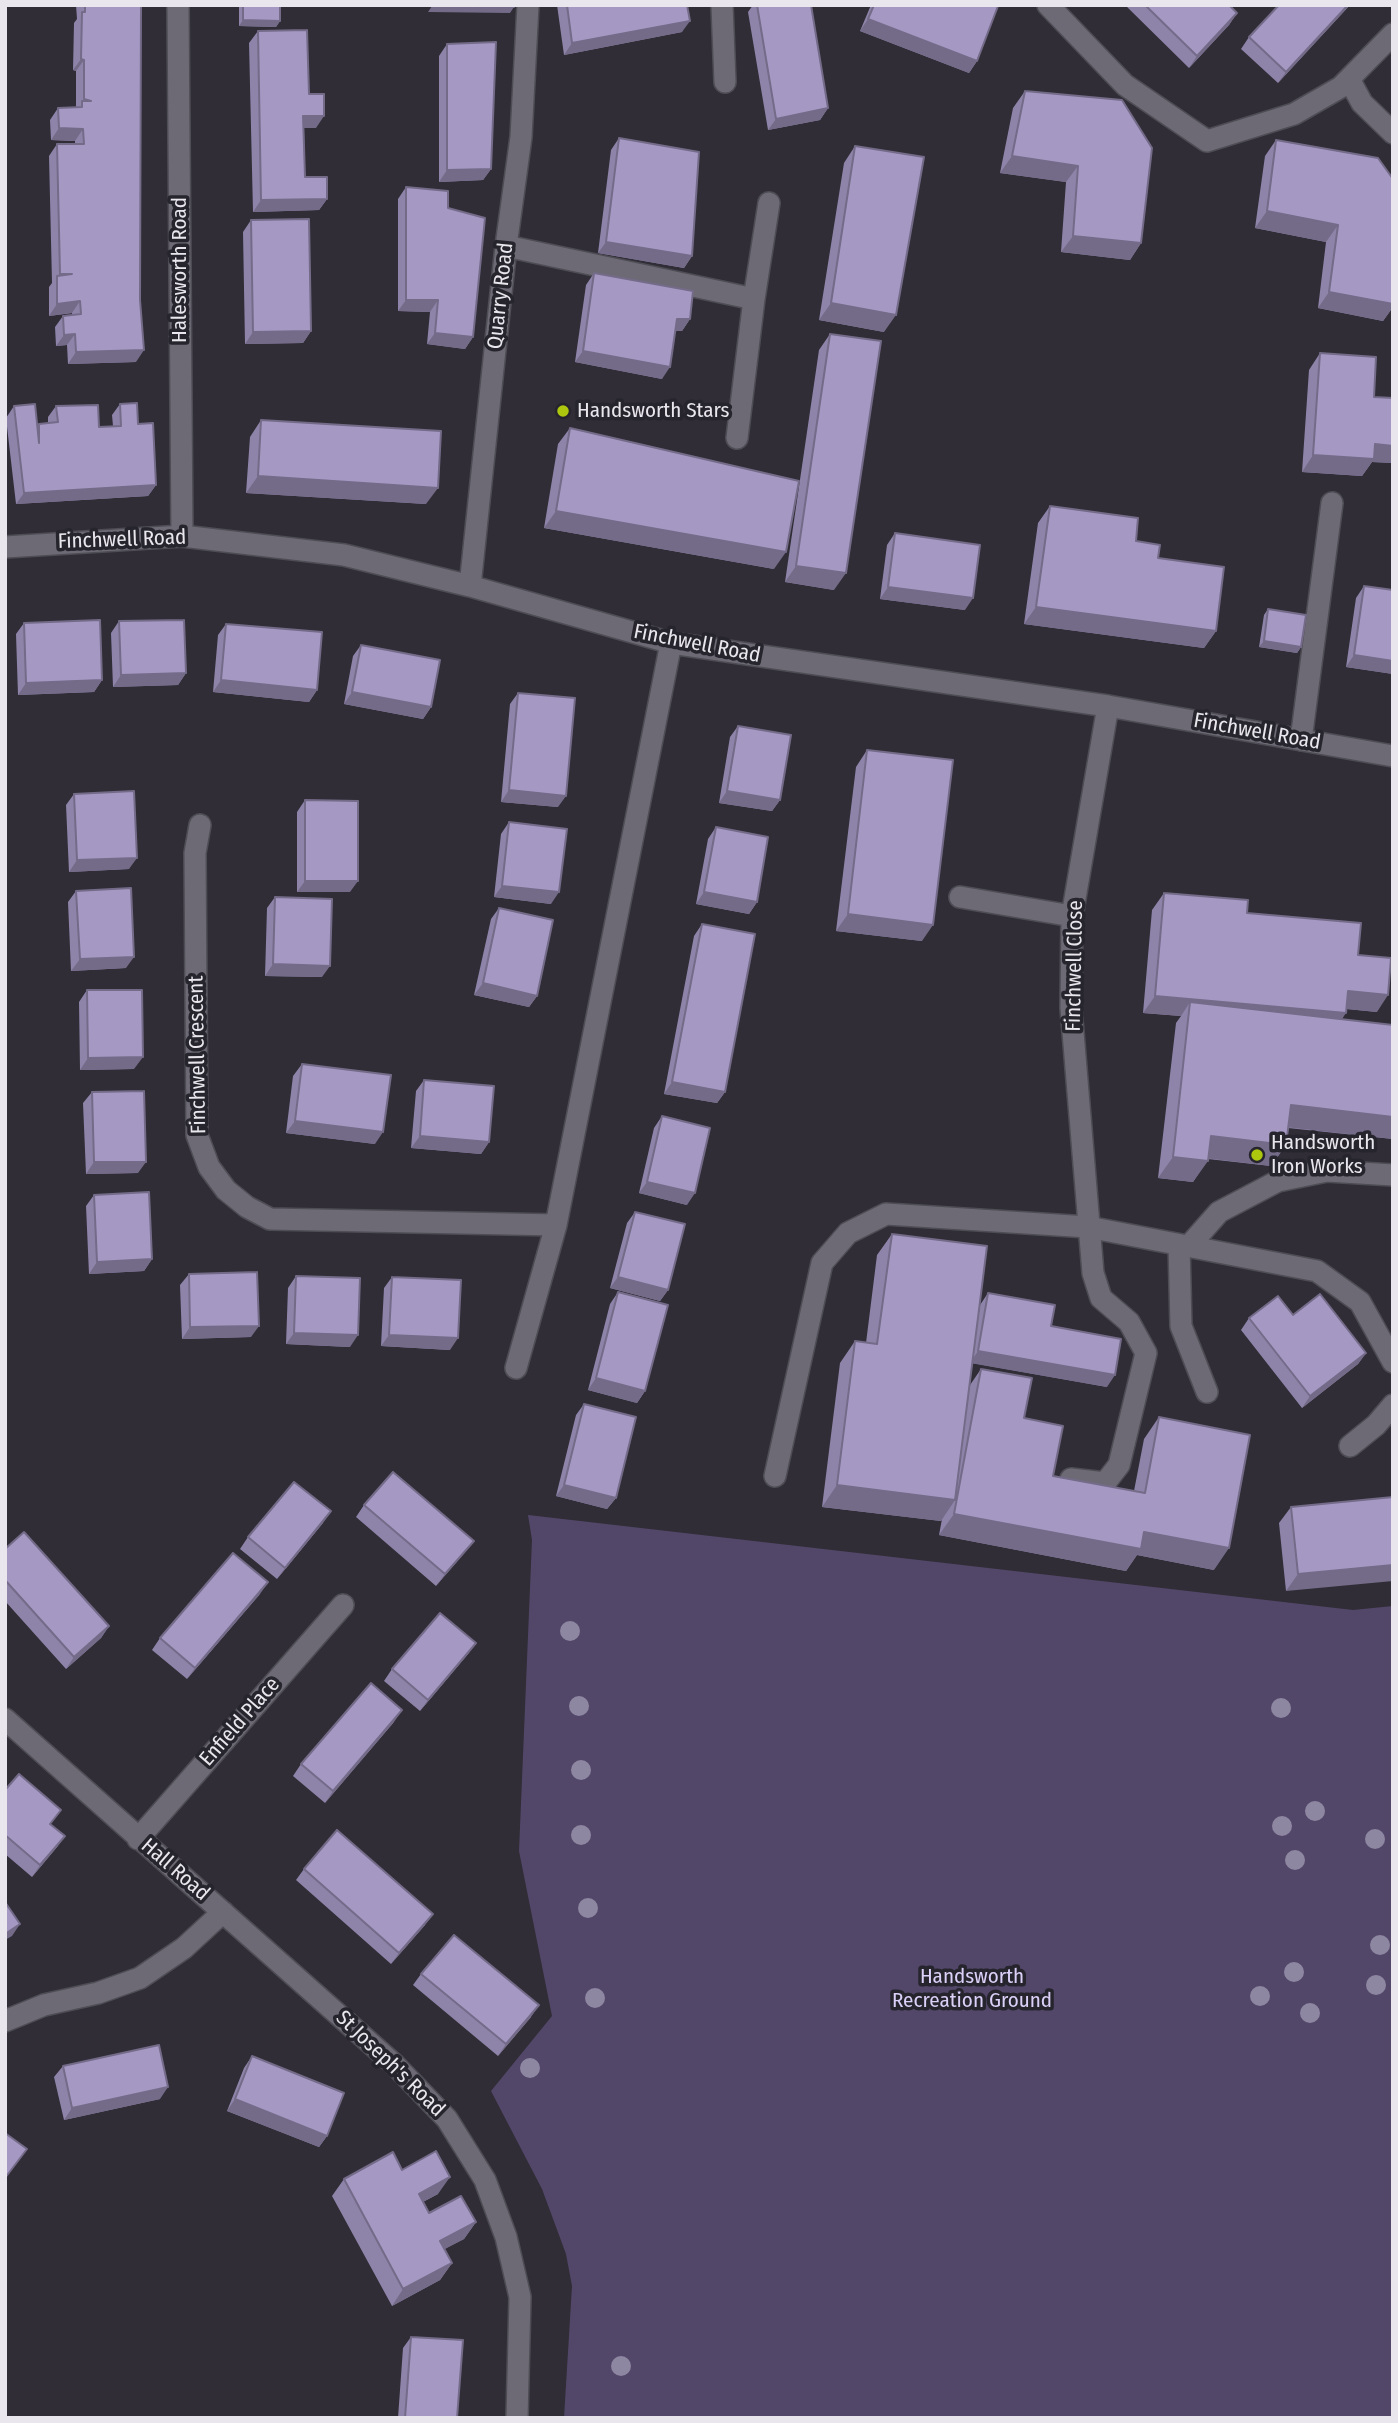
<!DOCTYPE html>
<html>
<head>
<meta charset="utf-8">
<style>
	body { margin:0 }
	#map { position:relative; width:1398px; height:2423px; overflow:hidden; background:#302d36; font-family:"Fira Sans Condensed",sans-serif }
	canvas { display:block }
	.frame { position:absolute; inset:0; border:7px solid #e9e7ed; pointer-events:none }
</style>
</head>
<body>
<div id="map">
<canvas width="1398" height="2423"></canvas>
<div class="frame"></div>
</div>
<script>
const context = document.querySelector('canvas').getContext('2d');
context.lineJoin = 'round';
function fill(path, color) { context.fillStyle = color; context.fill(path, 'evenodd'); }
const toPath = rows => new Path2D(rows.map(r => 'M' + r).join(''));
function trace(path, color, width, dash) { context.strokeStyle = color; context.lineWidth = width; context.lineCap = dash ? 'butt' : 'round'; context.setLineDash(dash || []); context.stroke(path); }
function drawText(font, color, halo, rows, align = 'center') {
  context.font = font + ' "Fira Sans Condensed",sans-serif'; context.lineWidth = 7; context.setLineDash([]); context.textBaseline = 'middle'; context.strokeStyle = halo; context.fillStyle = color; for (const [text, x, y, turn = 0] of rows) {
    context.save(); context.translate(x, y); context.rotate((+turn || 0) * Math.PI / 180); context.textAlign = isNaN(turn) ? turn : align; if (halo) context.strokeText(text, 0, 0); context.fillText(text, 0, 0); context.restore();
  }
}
fill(toPath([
	[528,1515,1353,1610,1393,1606,1393,2418,564,2418,572,2286,566,2254,542,2189,491,2091,552,2016,519,1851,532,1540]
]), '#524769');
const minor = toPath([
	[178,5,182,536],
	[722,5,725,82],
	[1048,5,1125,85,1207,141,1294,114,1341,87,1393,34],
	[1349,79,1362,103,1393,133],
	[506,246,754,299,769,203],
	[737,438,754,299],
	[5,547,182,536,344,555,470,586,671,643,1108,706,1393,756],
	[470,586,506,246,521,137,528,5],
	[1301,740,1332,503],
	[200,825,195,853,197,1135,209,1167,226,1190,247,1207,270,1219,556,1225,671,643],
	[960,897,1072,916],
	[1179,1245,1181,1326,1207,1392],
	[1189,1246,1219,1212,1278,1181,1327,1171,1393,1175],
	[516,1368,556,1225],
	[1350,1446,1376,1425,1393,1405],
	[775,1476,822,1263,848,1233,886,1214,1088,1227,1317,1271,1360,1302,1393,1362],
	[1071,1479,1105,1483,1119,1465,1146,1353,1129,1322,1101,1298,1093,1273,1071,1008,1072,916,1108,706],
	[5,1719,395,2065,447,2119,485,2180,506,2237,520,2297,517,2418],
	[138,1839,343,1605],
	[5,2021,44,2005,98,1993,140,1978,184,1948,223,1912]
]);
trace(minor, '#4e4c54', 24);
trace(minor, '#6d6a75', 21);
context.fillStyle = '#8e87a1';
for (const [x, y] of [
	[570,1631],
	[579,1706],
	[1281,1708],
	[581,1770],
	[1315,1811],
	[1282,1826],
	[581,1835],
	[1375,1839],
	[1295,1860],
	[588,1908],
	[1380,1945],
	[1294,1972],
	[1376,1985],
	[1260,1996],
	[595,1998],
	[1310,2013],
	[530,2068],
	[621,2366]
]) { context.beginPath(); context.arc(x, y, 10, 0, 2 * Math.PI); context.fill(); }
fill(toPath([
	[76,5,141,5,136,362,68,364,67,345,56,346,55,327,63,316,72,315,72,313,49,316,49,287,52,283,49,156,57,144,75,144,75,141,51,140,50,120,58,108,76,108,76,71,73,70,74,23,77,19],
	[239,5,280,5,280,21,276,27,239,26],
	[557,5,687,5,682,32,564,55],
	[753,5,811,5,828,108,820,120,768,130,748,12],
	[871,5,996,5,977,61,969,73,860,31],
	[1125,5,1229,5,1237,13,1229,25,1189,68],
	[1279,5,1350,5,1278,83,1241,49,1249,37],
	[258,31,309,94,316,128,304,128,305,177,327,199,319,210,253,212,249,43],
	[447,44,491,169,483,180,439,182,439,56],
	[1025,91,1141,243,1130,260,1061,252,1066,182,1000,173,1013,108],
	[619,138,692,256,684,268,598,253,611,150],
	[1276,140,1393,179,1393,307,1383,321,1318,308,1326,242,1255,228,1265,156],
	[855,146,884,332,819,320,844,163],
	[406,187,448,208,473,337,465,349,427,344,430,312,398,311,398,199],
	[251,220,311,331,303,343,245,344,243,232],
	[594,273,690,319,682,331,675,331,662,379,575,362,586,285],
	[830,334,834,590,785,582,819,350],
	[1320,353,1374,397,1393,398,1393,463,1372,462,1362,476,1302,472,1309,370],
	[120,404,138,424,156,485,148,496,16,504,6,418,14,406,37,426,39,424,48,423,48,417,56,406,99,427,113,426,112,415],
	[261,420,426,504,246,493,250,437],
	[570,428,774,569,544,528,558,444],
	[1050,506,1136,541,1158,558,1216,631,1204,648,1024,624,1038,523],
	[895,533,965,610,880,599,887,545],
	[1364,586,1393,590,1393,674,1346,667,1356,598],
	[1268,609,1301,647,1297,653,1259,647,1264,615],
	[119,621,186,673,178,685,113,687,111,633],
	[24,623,102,680,94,692,18,695,16,634],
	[226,624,317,690,309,702,213,692,218,635],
	[361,645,431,707,423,719,344,704,353,656],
	[518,693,558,807,501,802,510,704],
	[738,726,780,800,772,811,719,803,730,737],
	[867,750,922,941,836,931,856,767],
	[74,794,129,869,69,872,66,805],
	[305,800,350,892,297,892,297,812],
	[509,822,551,904,494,897,501,834],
	[716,827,757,902,749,914,696,904,708,839],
	[76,891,126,968,71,971,68,902],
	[1164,893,1247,913,1358,955,1377,1012,1347,1009,1342,1019,1393,1139,1288,1128,1286,1145,1271,1166,1208,1159,1193,1182,1158,1178,1176,1023,1181,1016,1143,1013,1152,910],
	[275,897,322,977,265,976,267,908],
	[499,908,537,996,529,1007,474,995,491,919],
	[702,924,725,1092,717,1103,664,1094,694,936],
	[87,990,134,1069,80,1070,79,1002],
	[302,1064,375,1144,286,1133,293,1076],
	[424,1080,489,1142,481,1154,411,1148,416,1091],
	[92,1092,138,1173,86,1174,83,1103],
	[662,1116,687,1205,639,1193,654,1128],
	[94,1195,152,1259,144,1271,89,1274,86,1206],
	[635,1212,668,1290,660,1301,610,1288,627,1223],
	[892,1234,978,1319,980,1305,988,1293,1051,1326,1107,1387,972,1363,970,1385,981,1369,1024,1418,1053,1476,1134,1491,1144,1439,1159,1417,1214,1570,1137,1555,1126,1571,939,1535,942,1519,941,1521,822,1507,840,1363,855,1341,866,1343,877,1255],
	[189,1274,251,1337,182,1339,180,1285],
	[296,1276,350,1347,286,1344,288,1288],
	[392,1277,450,1350,381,1346,384,1288],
	[618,1292,645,1391,637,1403,588,1390,610,1304],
	[1293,1315,1366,1353,1358,1364,1302,1408,1241,1330,1249,1318],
	[584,1404,616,1498,607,1509,556,1496,576,1415],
	[1393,1497,1286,1591,1279,1523,1291,1507],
	[364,1505,465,1552,436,1586,356,1517],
	[323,1523,277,1579,240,1549,248,1537],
	[5,1549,109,1626,101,1638,66,1669,5,1601],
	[260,1594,187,1679,152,1650,160,1638],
	[476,1643,468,1654,420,1711,384,1681,392,1669],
	[394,1722,325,1803,293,1776,301,1764],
	[5,1790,65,1836,57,1847,32,1877,5,1854],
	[304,1869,425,1925,391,1964,296,1880],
	[421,1974,531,2017,498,2056,413,1985],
	[252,2056,327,2136,319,2147,227,2111,244,2068],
	[63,2066,160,2099,64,2120,54,2077],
	[402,2170,438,2194,423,2202,429,2213,476,2222,464,2239,444,2249,452,2263,440,2280,392,2306,332,2196,344,2179],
	[411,2337,457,2418,398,2418,403,2348]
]), '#8e84a9');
fill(toPath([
	[1348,5,1350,5,1278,83,1286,72],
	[432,6,514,7,510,13,428,12],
	[1237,13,1229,25,1189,68,1197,56],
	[868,19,977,61,969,73,860,31],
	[243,20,280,21,276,27,239,26],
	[690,21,682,32,564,55,572,43],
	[81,59,84,60,76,71,73,70],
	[828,108,820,120,768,130,776,119],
	[303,116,324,116,316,128,295,128],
	[59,128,83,129,75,141,51,140],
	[1012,156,1078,166,1066,182,1000,173],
	[491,169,483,180,439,182,447,170],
	[327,199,319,210,253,212,261,200],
	[1267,211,1338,225,1326,242,1255,228],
	[1073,236,1141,243,1130,260,1061,252],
	[606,242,692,256,684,268,598,253],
	[1329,292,1393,304,1393,307,1383,321,1318,308],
	[406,300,438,300,430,312,398,311],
	[80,301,72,313,49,316,57,304],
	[831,303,896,315,884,332,819,320],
	[677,319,690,319,682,331,669,331],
	[311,331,303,343,245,344,253,332],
	[435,333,473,337,465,349,427,344],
	[75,334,67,345,56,346,64,335],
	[144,350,136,362,68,364,76,352],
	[583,351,670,367,662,379,575,362],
	[1375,444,1393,446,1393,463,1372,462,1362,476,1302,472,1313,455],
	[258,476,438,488,426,504,246,493],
	[156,485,148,496,16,504,24,493],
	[556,511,786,552,774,569,544,528],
	[796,566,846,573,834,590,785,582],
	[888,587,973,598,965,610,880,599],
	[1036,607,1216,631,1204,648,1024,624],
	[1264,641,1301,647,1297,653,1259,647],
	[1354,655,1393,661,1393,674,1346,667],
	[186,673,178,685,113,687,121,675],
	[102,680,94,692,18,695,26,683],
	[221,680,317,690,309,702,213,692],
	[352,692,431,707,423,719,344,704],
	[509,790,566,796,558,807,501,802],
	[727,791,780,800,772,811,719,803],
	[137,858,129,869,69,872,77,860],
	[305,881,358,881,350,892,297,892],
	[502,886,559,892,551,904,494,897],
	[704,892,757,902,749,914,696,904],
	[848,914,933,925,922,941,836,931],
	[134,957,126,968,71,971,80,959],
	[273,964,330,966,322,977,265,976],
	[483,983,537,996,529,1007,474,995],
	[1348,991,1388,995,1377,1012,1336,1008],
	[1155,996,1346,1013,1335,1029,1190,1002,1181,1016,1143,1013],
	[143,1057,134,1069,80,1070,88,1058],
	[672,1082,725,1092,717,1103,664,1094],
	[1291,1105,1393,1117,1393,1139,1276,1126],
	[295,1121,383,1132,375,1144,286,1133],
	[420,1136,489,1142,481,1154,411,1148],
	[1211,1136,1286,1145,1271,1166,1196,1157],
	[1173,1157,1208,1161,1193,1182,1158,1178],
	[94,1162,146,1162,138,1173,86,1174],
	[647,1182,695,1193,687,1205,639,1193],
	[152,1259,144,1271,89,1274,97,1262],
	[618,1277,668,1290,660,1301,610,1288],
	[259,1326,251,1337,182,1339,190,1327],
	[294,1333,358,1335,350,1347,286,1344],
	[389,1335,458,1338,450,1350,381,1346],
	[978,1351,1115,1375,1107,1387,970,1363],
	[1366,1353,1358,1364,1302,1408,1310,1396],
	[596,1378,645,1391,637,1403,588,1390],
	[564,1485,616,1498,607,1509,556,1496],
	[837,1485,955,1500,941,1521,822,1507],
	[331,1511,323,1523,277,1579,285,1568],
	[954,1514,1144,1532,1229,1548,1214,1570,1137,1555,1126,1571,939,1535],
	[474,1541,465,1552,436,1586,445,1574],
	[1393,1565,1393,1581,1286,1591,1298,1574],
	[268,1582,260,1594,187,1679,195,1668],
	[109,1626,101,1638,66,1669,74,1657],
	[476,1643,468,1654,420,1711,428,1700],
	[402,1710,394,1722,325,1803,333,1791],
	[65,1836,57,1847,32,1877,40,1865],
	[433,1914,425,1925,391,1964,399,1953],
	[20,1924,12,1936,5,1940,5,1934],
	[539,2005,531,2017,498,2056,506,2044],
	[168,2087,160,2099,64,2120,72,2108],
	[235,2099,327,2136,319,2147,227,2111],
	[450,2177,438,2194,407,2210,419,2194],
	[476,2222,464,2239,428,2258,440,2241],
	[452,2263,440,2280,392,2306,403,2289]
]), '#746b89');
const building = toPath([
	[85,5,141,5,140,300,144,350,76,352,75,334,64,335,63,316,81,314,80,301,57,304,57,276,72,274,60,274,57,144,84,144,83,129,59,128,58,108,82,107,82,101,91,101,84,99,84,60,81,59,82,12,85,12,85,5],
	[243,5,280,5,280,21,243,20,243,5],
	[432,5,514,5,514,7,432,6,432,5],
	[567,5,687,5,690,21,572,43,567,5],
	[757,5,811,5,828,108,776,119,757,5],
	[874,5,996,5,998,6,977,61,868,19,874,5],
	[1145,5,1229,5,1237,13,1197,56,1145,5],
	[1279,5,1348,5,1286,72,1249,37,1279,5],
	[307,30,309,94,324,94,324,116,303,116,305,177,327,177,327,199,261,200,258,31,307,30],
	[496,42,491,169,447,170,447,44,496,42],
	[1025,91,1122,100,1152,148,1141,243,1073,236,1078,166,1012,156,1025,91],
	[619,138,699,152,692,256,606,242,619,138],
	[1276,140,1378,158,1393,179,1393,304,1329,292,1338,225,1267,211,1276,140],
	[855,146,924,157,896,315,831,303,855,146],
	[406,187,448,191,448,208,485,218,473,337,435,333,438,300,406,300,406,187],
	[309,219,311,331,253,332,251,220,309,219],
	[594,273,693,291,690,319,677,319,670,367,583,351,594,273],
	[830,334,881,341,846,573,796,566,830,334],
	[1320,353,1376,357,1374,397,1393,398,1393,446,1375,444,1374,459,1313,455,1320,353],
	[137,403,138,424,153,423,156,485,24,493,14,406,35,404,39,443,39,424,58,422,56,406,98,405,99,427,121,426,120,404,137,403],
	[261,420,441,431,438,488,258,476,261,420],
	[570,428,799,481,786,552,556,511,570,428],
	[1050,506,1138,518,1136,541,1160,545,1158,558,1224,567,1216,631,1036,607,1050,506],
	[895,533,980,545,973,598,888,587,895,533],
	[1364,586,1393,590,1393,661,1354,655,1364,586],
	[1268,609,1306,615,1301,647,1264,641,1268,609],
	[100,620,102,680,26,683,24,623,100,620],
	[184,620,186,673,121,675,119,621,184,620],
	[226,624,322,632,317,690,221,680,226,624],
	[361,645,440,660,431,707,352,692,361,645],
	[518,693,575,698,566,796,509,790,518,693],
	[738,726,791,735,780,800,727,791,738,726],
	[867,750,953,760,933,925,848,914,867,750],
	[134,791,137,858,77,860,74,794,134,791],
	[305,800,358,801,358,881,305,881,305,800],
	[509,822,567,829,559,892,502,886,509,822],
	[716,827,768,837,757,902,704,892,716,827],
	[131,888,134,957,80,959,76,891,131,888],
	[1164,893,1248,900,1247,913,1361,923,1358,955,1391,958,1388,995,1348,991,1346,1013,1155,996,1164,893],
	[275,897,332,899,330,966,273,964,275,897],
	[499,908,553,920,537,996,483,983,499,908],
	[702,924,755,934,725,1092,672,1082,702,924],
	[87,990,142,990,143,1057,88,1058,87,990],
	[1190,1002,1393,1025,1393,1117,1291,1105,1286,1145,1211,1136,1208,1161,1173,1157,1190,1002],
	[302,1064,391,1075,383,1132,295,1121,302,1064],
	[424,1080,494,1086,489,1142,420,1136,424,1080],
	[144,1091,146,1162,94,1162,92,1092,144,1091],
	[662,1116,710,1128,695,1193,647,1182,662,1116],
	[149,1192,152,1259,97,1262,94,1195,149,1192],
	[635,1212,685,1224,668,1290,618,1277,635,1212],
	[892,1234,987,1246,955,1500,837,1485,855,1341,877,1344,892,1234],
	[257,1272,259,1326,190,1327,189,1274,257,1272],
	[296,1276,360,1278,358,1335,294,1333,296,1276],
	[392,1277,461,1280,458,1338,389,1335,392,1277],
	[618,1292,668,1305,645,1391,596,1378,618,1292],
	[988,1293,1055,1305,1051,1326,1121,1339,1115,1375,978,1351,988,1293],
	[1320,1294,1366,1353,1310,1396,1249,1318,1278,1296,1293,1315,1320,1294],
	[981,1369,1032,1378,1024,1418,1063,1426,1053,1476,1145,1493,1159,1417,1250,1435,1229,1548,1144,1532,1141,1549,954,1514,981,1369],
	[584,1404,636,1417,616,1498,564,1485,584,1404],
	[393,1472,474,1541,445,1574,364,1505,393,1472],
	[294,1482,331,1511,285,1568,248,1537,294,1482],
	[1393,1497,1393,1565,1298,1574,1291,1507,1393,1497],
	[24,1532,109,1626,74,1657,5,1580,5,1549,24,1532],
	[233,1553,268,1582,195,1668,160,1638,233,1553],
	[440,1613,476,1643,428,1700,392,1669,440,1613],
	[371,1683,402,1710,333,1791,301,1764,371,1683],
	[19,1774,61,1810,50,1824,65,1836,40,1865,5,1835,5,1790,19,1774],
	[337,1830,433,1914,399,1953,304,1869,337,1830],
	[5,1902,20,1924,5,1934,5,1902],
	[454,1935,539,2005,506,2044,421,1974,454,1935],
	[159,2045,168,2087,72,2108,63,2066,159,2045],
	[252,2056,344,2093,327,2136,235,2099,252,2056],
	[5,2133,27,2149,5,2178,5,2133],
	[436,2151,450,2177,419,2194,429,2213,461,2196,476,2222,440,2241,452,2263,403,2289,344,2179,393,2152,402,2170,436,2151],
	[411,2337,463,2340,457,2418,405,2418,411,2337]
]);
fill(building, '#a599c4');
trace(building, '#746b89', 2);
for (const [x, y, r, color] of [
	[563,411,7,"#adc60e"],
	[1257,1155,7,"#adc60e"]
]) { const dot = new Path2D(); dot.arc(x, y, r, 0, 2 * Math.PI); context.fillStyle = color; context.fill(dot); trace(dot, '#26242c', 2.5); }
drawText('21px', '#e9e7ed', '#26242c', [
	["Halesworth Road",180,270,-90],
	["Quarry Road",501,296,-84],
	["Finchwell Road",122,540,-2],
	["Finchwell Road",697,644,11],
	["Finchwell Road",1257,732,10],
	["Finchwell Close",1075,966,-89],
	["Finchwell Crescent",198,1055,-91],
	["Enfield Place",240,1722,-49],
	["Hall Road",175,1870,41],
	["St Joseph's Road",390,2064,44]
]);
drawText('21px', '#e9e7ed', '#26242c', [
	["Handsworth Stars",577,411],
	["Handsworth",1271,1143],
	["Iron Works",1271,1167]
], 'left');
drawText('21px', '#dbd0f8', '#26242c', [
	["Handsworth",972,1977],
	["Recreation Ground",972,2001]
]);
</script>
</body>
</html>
